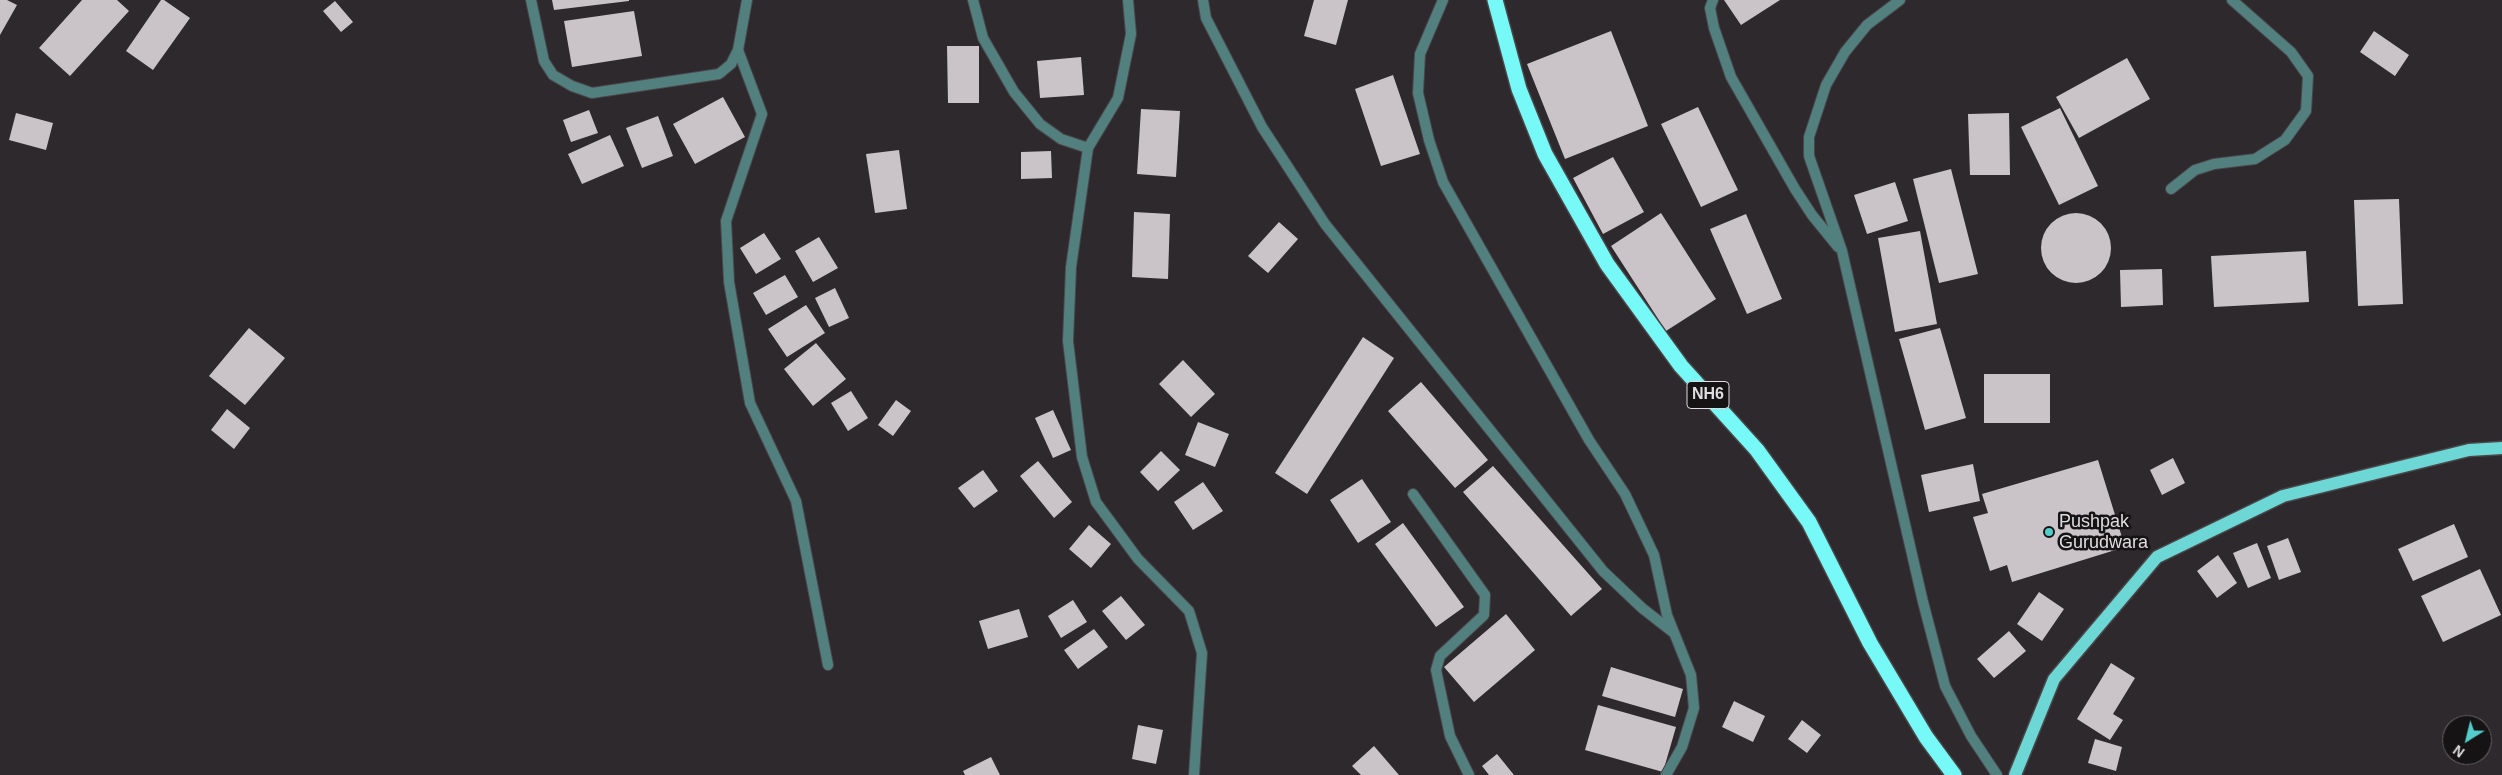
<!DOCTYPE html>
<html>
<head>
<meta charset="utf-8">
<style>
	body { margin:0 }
	#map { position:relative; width:2502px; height:775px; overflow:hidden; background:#2e292d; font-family:Arial,sans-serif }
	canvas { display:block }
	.north { position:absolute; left:2442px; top:715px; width:50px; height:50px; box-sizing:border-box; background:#151314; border:1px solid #666465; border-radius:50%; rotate:216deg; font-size:14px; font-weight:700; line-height:20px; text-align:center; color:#dfdddf }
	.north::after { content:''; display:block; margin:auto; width:18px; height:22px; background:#53cdcb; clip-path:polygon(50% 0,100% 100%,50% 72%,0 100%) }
</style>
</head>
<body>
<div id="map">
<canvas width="2502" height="775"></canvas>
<div class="north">N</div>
</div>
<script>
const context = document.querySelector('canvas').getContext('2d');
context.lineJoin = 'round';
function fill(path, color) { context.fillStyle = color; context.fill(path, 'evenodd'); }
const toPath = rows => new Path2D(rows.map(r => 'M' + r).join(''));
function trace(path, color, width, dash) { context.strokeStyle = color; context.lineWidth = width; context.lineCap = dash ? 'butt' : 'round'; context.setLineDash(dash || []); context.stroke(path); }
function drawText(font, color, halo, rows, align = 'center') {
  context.font = font + ' Arial,sans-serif'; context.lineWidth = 5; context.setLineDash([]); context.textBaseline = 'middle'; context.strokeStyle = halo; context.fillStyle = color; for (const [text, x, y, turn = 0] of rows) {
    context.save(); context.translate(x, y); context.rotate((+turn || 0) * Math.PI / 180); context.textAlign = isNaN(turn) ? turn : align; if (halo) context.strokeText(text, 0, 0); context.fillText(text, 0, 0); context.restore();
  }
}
fill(toPath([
	[0,0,7,0,17,5,0,35],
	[82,0,117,0,129,11,70,76,39,48],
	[161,0,164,0,190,18,153,70,126,51],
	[552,0,629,0,629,1,554,10],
	[1314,0,1348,0,1336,45,1304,36],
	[1724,0,1780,0,1741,25],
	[335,1,353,22,341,32,323,11],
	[634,11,642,56,572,67,564,21],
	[1611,31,1648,126,1565,159,1527,64],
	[2374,31,2409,55,2395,76,2360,52],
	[947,46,979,46,979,103,948,103],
	[1081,57,1084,95,1040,98,1037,61],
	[2127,58,2150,99,2079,138,2056,97],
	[1393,75,1420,154,1381,166,1355,89],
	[723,97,745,137,695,164,673,124],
	[1698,107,1738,190,1701,207,1661,124],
	[2060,108,2098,186,2059,205,2021,127],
	[1141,109,1180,111,1176,177,1137,174],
	[589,110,598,133,571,142,563,120],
	[16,113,53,123,46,150,9,140],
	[2009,113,2010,175,1970,175,1968,114],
	[658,116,673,156,642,168,626,128],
	[610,135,624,166,582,184,568,154],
	[899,150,907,209,875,213,866,154],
	[1051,151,1052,178,1021,179,1021,152],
	[1613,157,1644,212,1603,234,1573,178],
	[1951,169,1978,274,1939,283,1913,179],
	[1895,182,1908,221,1867,234,1854,195],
	[2399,199,2403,304,2358,306,2354,200],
	[1134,212,1170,214,1168,279,1132,277],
	'2041 248a35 35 0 1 1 70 0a35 35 0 1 1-70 0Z',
	[1661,213,1716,299,1666,331,1611,246],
	[1746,214,1782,299,1747,314,1710,229],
	[1279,222,1298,239,1268,273,1248,256],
	[1920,231,1937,324,1895,332,1878,238],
	[764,233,781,259,756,274,740,248],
	[819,237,838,268,813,282,795,251],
	[2306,251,2309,302,2214,307,2211,256],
	[2162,269,2163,305,2121,307,2120,270],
	[785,275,798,297,766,315,753,293],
	[835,288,849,318,829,327,815,298],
	[806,305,825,333,787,357,768,329],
	[249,328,285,358,245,405,209,376],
	[1940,328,1966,418,1925,430,1899,339],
	[1363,337,1394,358,1307,494,1275,473],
	[816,343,846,379,813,406,784,369],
	[1183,360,1215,394,1191,417,1159,384],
	[1984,374,2050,374,2050,423,1984,423],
	[1421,382,1488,460,1455,488,1388,411],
	[851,391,868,418,848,431,831,403],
	[896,400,911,411,893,436,878,425],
	[227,409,250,428,234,449,211,430],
	[1053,410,1071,450,1053,458,1035,418],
	[1198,422,1229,434,1215,467,1185,455],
	[1161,451,1180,470,1158,491,1140,472],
	[2173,458,2185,483,2162,495,2150,470],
	[2098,460,2125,547,2012,582,2007,565,1990,571,1973,517,1988,513,1982,494],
	[1038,461,1072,502,1054,518,1020,476],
	[1973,464,1980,501,1929,512,1921,475],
	[1493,466,1602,589,1571,616,1463,492],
	[983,470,998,491,974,508,958,488],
	[1362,479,1391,522,1358,543,1330,500],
	[1203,482,1223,511,1193,530,1174,502],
	[1403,523,1464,607,1436,627,1375,544],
	[2454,524,2468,557,2413,581,2398,549],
	[1089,525,1111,544,1091,568,1069,549],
	[2288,538,2301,572,2279,580,2267,546],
	[2257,543,2271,578,2248,588,2233,553],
	[2218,555,2237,583,2217,598,2197,571],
	[2480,569,2501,615,2443,642,2421,596],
	[2039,592,2064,609,2042,641,2017,624],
	[1121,596,1145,625,1126,640,1102,611],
	[1073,600,1087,622,1061,638,1048,616],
	[1019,609,1028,637,988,649,979,621],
	[1506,614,1535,650,1474,702,1444,667],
	[1094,629,1108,647,1078,669,1064,650],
	[2009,631,2026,651,1994,678,1977,659],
	[2111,663,2135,678,2113,714,2123,720,2110,740,2077,719],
	[1611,667,1683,689,1675,717,1602,696],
	[1734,701,1765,716,1753,742,1722,727],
	[1598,705,1676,727,1663,772,1585,750],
	[1802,720,1821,735,1807,753,1788,739],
	[1138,725,1163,730,1156,764,1132,759],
	[2095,739,2122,747,2116,771,2088,763],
	[1374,746,1399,775,1361,775,1352,766],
	[1497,754,1514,775,1489,775,1482,766],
	[991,757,1000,775,965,775,963,771]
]), '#cac4c9');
const street = toPath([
	[531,0,544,61,553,75,572,86,592,93,719,74,731,64,738,50,747,0],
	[973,0,983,38,1014,92,1040,124,1061,139,1088,148],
	[1128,0,1131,34,1118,98,1088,148,1071,267,1068,341,1082,457,1096,502,1138,559,1189,611,1202,653,1194,775],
	[1203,0,1206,18,1262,127,1325,224,1603,571,1642,608,1674,633],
	[1443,0,1420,54,1418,93,1429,140,1443,182,1589,440,1625,494,1654,555,1667,615,1691,675,1694,708,1682,747,1666,775],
	[1713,0,1710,8,1714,28,1731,77,1795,189,1812,215,1838,247],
	[1900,0,1867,25,1845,52,1826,85,1809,137,1809,156,1842,251,1923,602,1945,686,1971,736,1997,775],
	[738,50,762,114,726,221,729,282,750,403,796,501,828,665],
	[2171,189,2195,170,2214,164,2255,159,2285,140,2306,111,2308,76,2291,52,2232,0],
	[1413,494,1485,595,1484,615,1440,656,1436,670,1450,736,1469,775]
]);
const primary = toPath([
	[2015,775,2054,679,2157,557,2283,496,2469,450,2502,448]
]);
const highway = toPath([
	[1495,0,1519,89,1545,154,1607,264,1681,366,1757,450,1809,522,1870,643,1926,737,1954,775]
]);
trace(street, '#4a4649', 12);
trace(primary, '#4a4649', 15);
trace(highway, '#4a4649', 18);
trace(street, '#51807f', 10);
trace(primary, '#6dd7d5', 12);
trace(highway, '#76f9f7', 15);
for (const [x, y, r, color] of [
	[2049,532,5,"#53cdcb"]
]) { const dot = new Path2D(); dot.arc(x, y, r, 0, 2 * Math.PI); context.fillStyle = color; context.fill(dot); trace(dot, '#151314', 2); }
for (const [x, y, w] of [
	[1708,395,42]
]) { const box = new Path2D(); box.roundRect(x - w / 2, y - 13.5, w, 27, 4); context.fillStyle = '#151314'; context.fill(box); trace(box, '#dfdddf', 1); }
drawText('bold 16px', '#dfdddf', null, [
	["NH6",1708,395]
]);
drawText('18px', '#dfdddf', '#151314', [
	["Pushpak",2059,522],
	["Gurudwara",2059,543]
], 'left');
</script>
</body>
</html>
